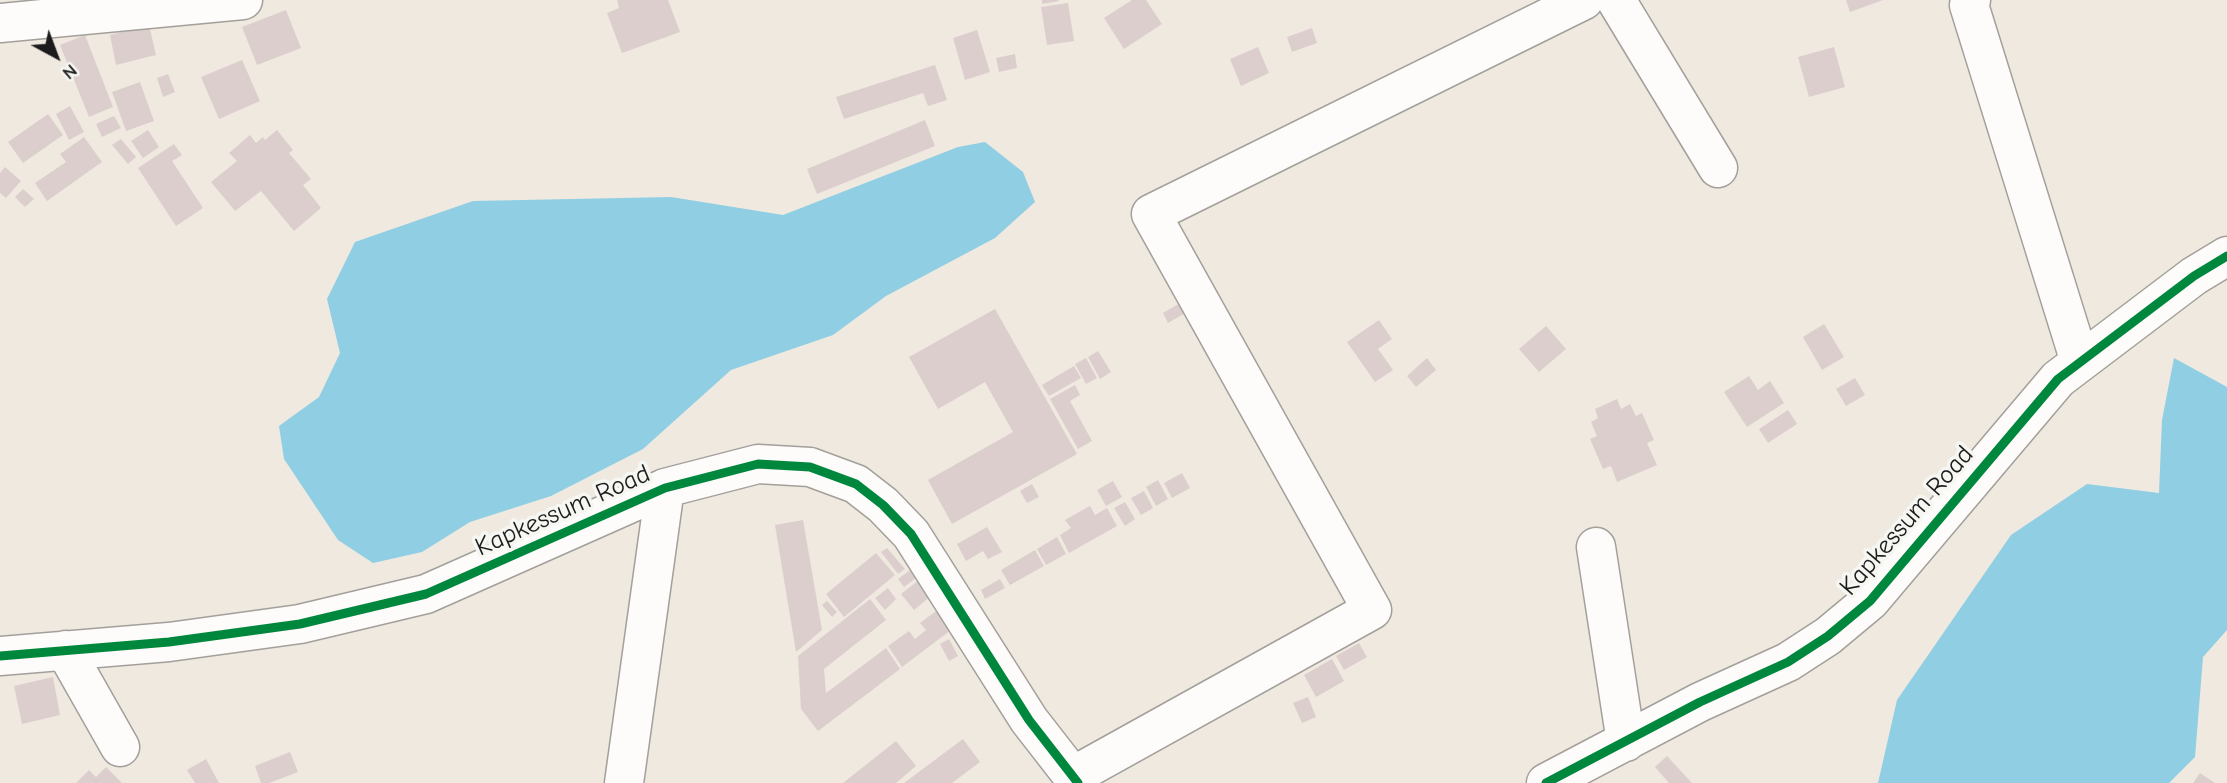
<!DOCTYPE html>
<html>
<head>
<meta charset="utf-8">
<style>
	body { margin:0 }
	#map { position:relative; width:2227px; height:783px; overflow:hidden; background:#efe9e0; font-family:"Comic Neue",sans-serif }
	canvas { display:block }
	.north { position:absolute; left:21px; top:21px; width:70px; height:70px; -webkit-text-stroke:5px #f6f6f2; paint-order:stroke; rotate:139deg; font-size:19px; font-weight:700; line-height:28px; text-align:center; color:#1c1c1c }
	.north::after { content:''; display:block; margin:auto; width:24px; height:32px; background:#1c1c1c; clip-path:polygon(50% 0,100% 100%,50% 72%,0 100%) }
</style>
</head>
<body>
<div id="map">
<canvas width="2227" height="783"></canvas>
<div class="north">N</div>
</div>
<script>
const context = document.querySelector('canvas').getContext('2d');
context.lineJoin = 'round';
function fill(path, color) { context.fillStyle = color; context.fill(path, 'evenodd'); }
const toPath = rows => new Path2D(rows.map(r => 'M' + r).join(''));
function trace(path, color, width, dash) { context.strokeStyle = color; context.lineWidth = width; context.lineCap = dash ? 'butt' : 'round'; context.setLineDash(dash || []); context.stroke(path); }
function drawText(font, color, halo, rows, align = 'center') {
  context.font = font + ' "Comic Neue",sans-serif'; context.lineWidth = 7; context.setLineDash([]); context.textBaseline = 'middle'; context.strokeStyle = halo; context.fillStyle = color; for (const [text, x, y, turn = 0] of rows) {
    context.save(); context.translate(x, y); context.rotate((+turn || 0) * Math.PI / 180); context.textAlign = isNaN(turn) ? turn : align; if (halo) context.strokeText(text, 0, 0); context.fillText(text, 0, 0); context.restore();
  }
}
fill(toPath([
	[985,142,1023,172,1035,202,995,238,886,296,833,335,731,370,643,449,551,496,470,522,422,552,373,563,338,540,284,459,279,426,319,397,340,353,327,299,355,242,473,201,671,197,783,215,958,147],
	[2174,358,2227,387,2227,630,2203,657,2195,757,2169,783,1878,783,1897,700,2011,535,2087,484,2159,493,2162,420]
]), '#90cee4');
fill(toPath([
	[617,0,668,0,680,32,622,53,607,13,619,8],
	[1042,0,1058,0,1059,1,1042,4],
	[1132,0,1146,0,1162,24,1124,49,1104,18],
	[1846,0,1883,0,1850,12],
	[1068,3,1074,41,1047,45,1041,7],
	[286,10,301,48,257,65,242,27],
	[149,25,156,55,116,65,110,35],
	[1312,28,1317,43,1292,52,1287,37],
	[977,30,990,72,965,80,953,38],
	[85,35,113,107,89,117,60,45],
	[1258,47,1269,73,1241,86,1230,59],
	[1834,47,1845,87,1809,97,1798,57],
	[1015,54,1017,68,999,72,996,58],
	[242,60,260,101,219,119,201,77],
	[935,65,947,100,928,106,923,93,844,119,836,97],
	[168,74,175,92,163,97,157,78],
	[140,82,154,121,126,131,112,92],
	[70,106,84,132,69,140,56,114],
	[48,114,63,135,23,163,8,142],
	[114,116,121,128,102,137,96,124],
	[925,120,935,146,817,194,807,169],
	[148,130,159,147,143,158,131,141],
	[277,130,293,150,289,153,311,179,303,185,321,208,294,231,261,191,235,211,211,182,237,161,229,153,250,135,256,143,263,137,265,140],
	[84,137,102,162,47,201,35,183,66,162,60,154],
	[121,139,136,157,128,164,112,145],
	[174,144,182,155,172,161,203,208,176,226,138,168],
	[5,167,21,181,6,198,0,193,0,173],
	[23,189,34,199,25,207,15,197],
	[1182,302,1187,312,1168,323,1163,313],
	[995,309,1077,454,952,524,928,480,1013,432,985,382,938,409,909,357],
	[1379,320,1392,339,1378,349,1393,370,1375,382,1347,342],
	[1824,324,1844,357,1822,370,1803,337],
	[1546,326,1566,349,1539,372,1519,349],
	[1098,351,1111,372,1100,379,1088,357],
	[1086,358,1097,378,1086,384,1075,364],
	[1427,358,1436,370,1416,387,1407,376],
	[1074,366,1081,378,1049,396,1042,385],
	[1749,376,1758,390,1770,381,1784,403,1747,427,1724,392],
	[1855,378,1865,395,1846,406,1836,389],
	[1075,385,1080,395,1070,401,1092,441,1078,449,1050,399],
	[1617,399,1621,409,1630,404,1636,416,1642,413,1654,440,1647,443,1657,465,1617,482,1611,466,1603,469,1590,439,1597,436,1591,422,1598,418,1595,409],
	[1788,410,1797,424,1768,443,1759,429],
	[1182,473,1190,488,1172,498,1164,483],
	[1158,480,1168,499,1156,506,1146,487],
	[1113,481,1122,497,1106,506,1097,490],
	[1032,484,1039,497,1027,503,1020,491],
	[1144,491,1153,508,1141,515,1131,498],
	[1125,502,1135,519,1125,526,1114,508],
	[1090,506,1095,515,1107,508,1117,526,1069,553,1060,535,1071,528,1065,520],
	[803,520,822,630,796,652,775,525],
	[987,527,1002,552,988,559,983,551,966,561,957,544],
	[1057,537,1066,554,1046,565,1037,549],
	[887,548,905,569,898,574,881,552],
	[1035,550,1044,566,1010,585,1001,570],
	[876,553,895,575,844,617,826,594],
	[910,570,916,578,904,587,898,579],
	[1000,579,1005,588,985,599,981,590],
	[919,580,932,595,914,610,901,594],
	[888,588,896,599,885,610,875,598],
	[870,599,886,620,824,669,826,693,886,648,900,669,818,731,801,709,798,656],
	[827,601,837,612,832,617,822,605],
	[936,611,951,630,902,667,888,646,909,631,915,639,926,630,920,623],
	[949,639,958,656,949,661,940,644],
	[1359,643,1367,657,1344,670,1336,656],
	[1332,659,1344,681,1316,697,1304,675],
	[53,677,60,715,22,724,14,686],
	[1308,697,1316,717,1302,723,1293,703],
	[963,739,980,762,952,783,904,783],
	[896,741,916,766,896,783,843,783],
	[290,752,298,772,269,783,261,783,255,766],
	[1667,756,1692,783,1669,783,1655,767],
	[206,759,219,783,195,783,187,770],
	[106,767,122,783,76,783,89,770,96,777],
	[2200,773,2215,783,2193,783]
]), '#ddcece');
const minor = toPath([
	[1616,0,1718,168],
	[1971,0,1969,5,2080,362],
	[0,23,243,0],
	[1596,547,1626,742],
	[65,650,120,747],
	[0,656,169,642,300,624,426,594,665,488,758,464,810,467,856,484,883,505,911,534,1029,720,1078,783],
	[1073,776,1372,610,1151,214,1584,0],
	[624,783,665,488],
	[1546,783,1700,702,1788,662,1828,636,1870,601,2058,379,2194,276,2227,256]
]);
trace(minor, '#a39f9a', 41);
trace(minor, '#fdfcfa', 38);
trace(toPath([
	[0,656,169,642,300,624,426,594,665,488,758,464,810,467,856,484,883,505,911,534,1029,720,1078,783],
	[1546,783,1700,702,1788,662,1828,636,1870,601,2058,379,2194,276,2227,256]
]), '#00873e', 9);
drawText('26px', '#1c1c1c', '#f6f6f2', [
	["Kapkessum Road",563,511,-24],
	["Kapkessum Road",1907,521,-49]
]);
</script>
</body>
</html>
